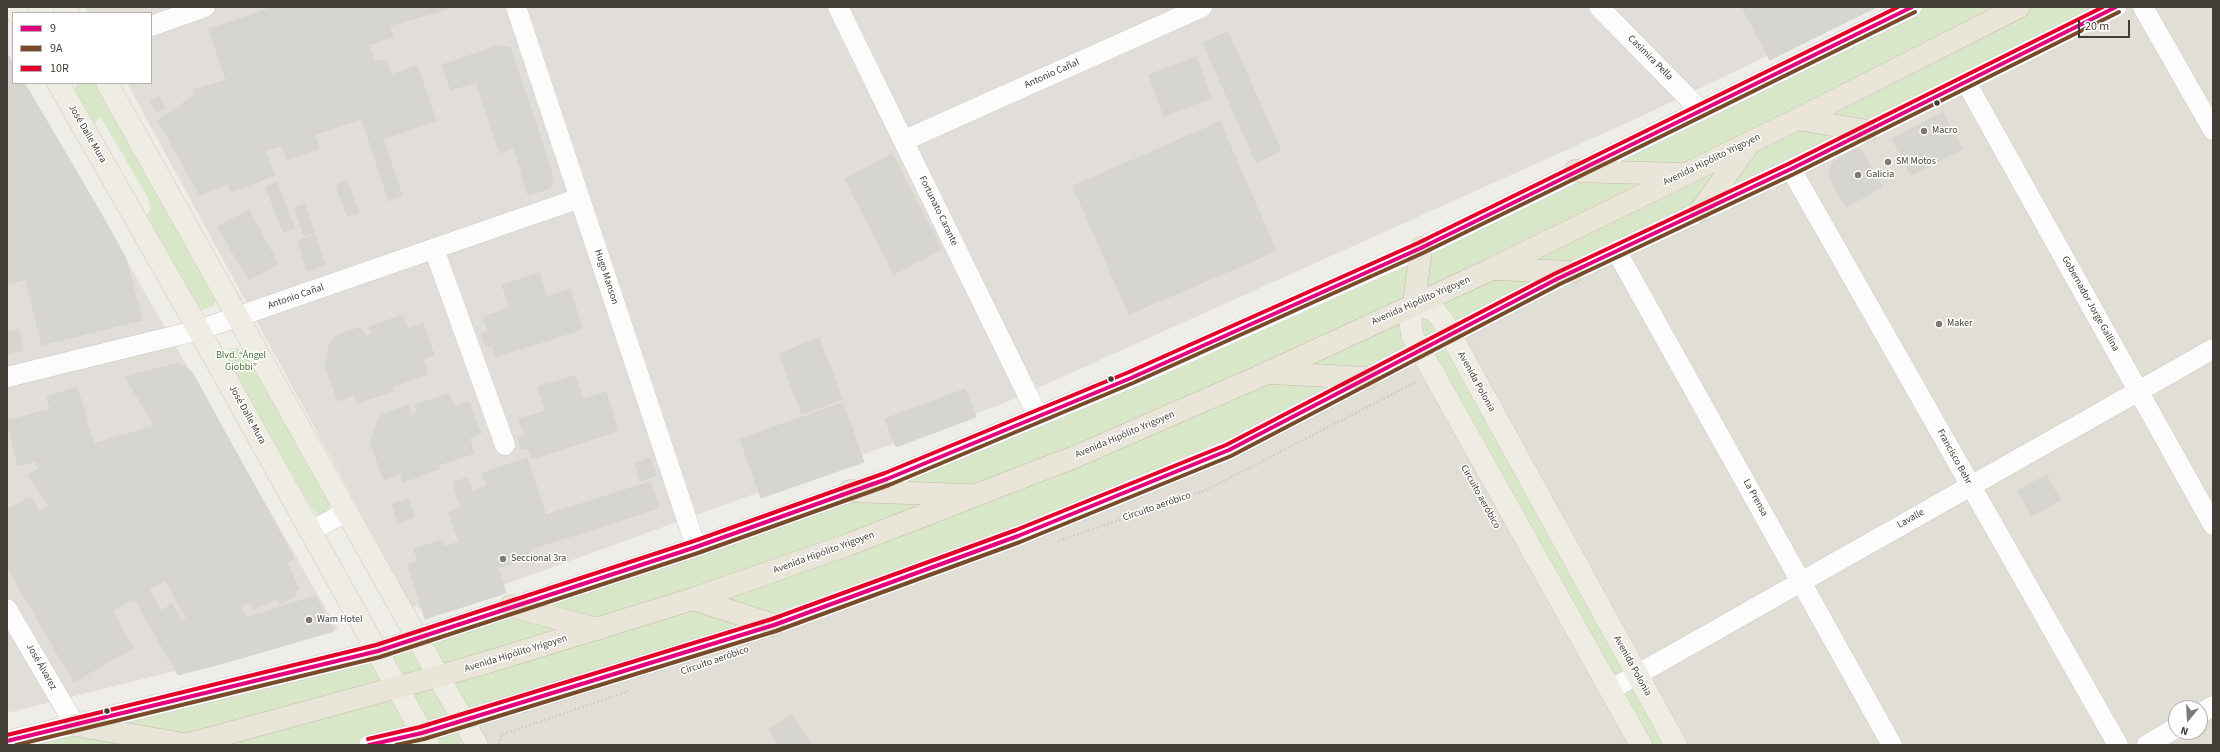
<!DOCTYPE html>
<html>
<head>
<meta charset="utf-8">
<style>
	body { margin:0 }
	#map { position:relative; width:2220px; height:752px; overflow:hidden; background:#eeede8; font-family:"Source Sans 3",sans-serif }
	canvas { display:block }
	.frame { position:absolute; inset:0; border:8px solid #423e35; pointer-events:none }
	.legend { position:absolute; left:12px; top:12px; width:140px; height:72px; box-sizing:border-box; background:#fff; border:1px solid #b3b2ae; margin:0; padding:5px 7px; list-style:none; font-size:12px; color:#423e35 }
	.legend li { display:flex; align-items:center; gap:8px; height:20px }
	.legend b { width:20px; border:1px solid #b3b2ae }
	.north { position:absolute; left:2168px; top:700px; width:40px; height:40px; box-sizing:border-box; background:#fff; border:1px solid #b3b2ae; border-radius:50%; rotate:198deg; font-size:11px; font-weight:700; line-height:16px; text-align:center; color:#423e35 }
	.north::after { content:''; display:block; margin:auto; width:14px; height:18px; background:#7e7b74; clip-path:polygon(50% 0,100% 100%,50% 72%,0 100%) }
	.scale { position:absolute; left:2078px; top:20px; width:52px; height:18px; box-sizing:border-box; border:2px solid #423e35; border-top:0; padding-left:5px; font-size:12px; line-height:14px; white-space:nowrap; color:#423e35; -webkit-text-stroke:3px #fff; paint-order:stroke }
</style>
</head>
<body>
<div id="map">
<canvas width="2220" height="752"></canvas>
<div class="frame"></div>
<ul class="legend">
<li><b style="height:5px;background:#e5007d"></b>9</li>
<li><b style="height:5px;background:#7a4b2a"></b>9A</li>
<li><b style="height:5px;background:#e4002b"></b>10R</li>
</ul>
<div class="north">N</div>
<div class="scale">20 m</div>
</div>
<script>
const context = document.querySelector('canvas').getContext('2d');
context.lineJoin = 'round';
function fill(path, color) { context.fillStyle = color; context.fill(path, 'evenodd'); }
const toPath = rows => new Path2D(rows.map(r => 'M' + r).join(''));
function trace(path, color, width, dash) { context.strokeStyle = color; context.lineWidth = width; context.lineCap = dash ? 'butt' : 'round'; context.setLineDash(dash || []); context.stroke(path); }
function drawText(font, color, halo, rows, align = 'center') {
  context.font = font + ' "Source Sans 3",sans-serif'; context.lineWidth = 3; context.setLineDash([]); context.textBaseline = 'middle'; context.strokeStyle = halo; context.fillStyle = color; for (const [text, x, y, turn = 0] of rows) {
    context.save(); context.translate(x, y); context.rotate((+turn || 0) * Math.PI / 180); context.textAlign = isNaN(turn) ? turn : align; if (halo) context.strokeText(text, 0, 0); context.fillText(text, 0, 0); context.restore();
  }
}
fill(toPath([
	[1912,7,2213,7,2213,745,429,745,696,547,1131,378],
	[2176,708,2200,708,2200,732,2176,732]
]), '#e1dfd5');
fill(toPath([
	[85,7,1869,7,1642,116,1002,404,429,612,411,605,127,83,151,83,151,13,88,13],
	[7,52,13,62,13,83,25,83,338,630,7,713]
]), '#e1ded9');
fill(toPath([
	[1912,7,2116,7,1450,334,1676,745,1641,745,1421,350,1368,378,1018,536,462,719,477,745,429,745,421,733,369,745,7,745,378,651,696,547,1131,378],
	[77,83,97,83,216,295,214,306,201,310,193,299,146,217,150,209,148,198,100,116,93,126,75,89],
	[231,348,246,349,331,504,326,515,317,515,308,502,227,360]
]), '#d9e7c9');
const building = toPath([
	[274,7,301,7,343,125,298,140,251,15,274,7],
	[301,7,355,7,391,109,343,125,301,7],
	[355,7,383,7,393,37,368,45,355,7],
	[383,7,431,7,433,13,389,26,383,7],
	[431,7,453,7,433,13,431,7],
	[1742,7,1823,7,1834,28,1770,60,1742,7],
	[1823,7,1877,7,1834,28,1823,7],
	[251,15,271,67,226,80,209,29,251,15],
	[1228,32,1281,151,1256,162,1203,43,1228,32],
	[498,46,510,47,517,68,451,90,442,65,498,46],
	[7,54,13,64,13,83,25,84,7,88,7,54],
	[1196,57,1211,98,1164,116,1149,75,1196,57],
	[386,59,391,75,417,66,428,97,391,109,374,62,386,59],
	[271,67,284,103,209,127,193,90,271,67],
	[517,68,541,139,500,153,476,81,517,68],
	[25,84,58,140,43,150,51,163,7,174,7,88,25,84],
	[195,95,223,165,189,176,158,120,195,95],
	[159,97,165,107,157,112,150,102,159,97],
	[428,97,436,121,383,139,402,196,389,201,362,119,428,97],
	[284,103,298,140,223,165,209,127,284,103],
	[1943,112,1962,149,1911,175,1892,139,1943,112],
	[1220,122,1276,251,1129,314,1073,186,1220,122],
	[314,135,319,148,287,160,282,145,314,135],
	[541,139,554,180,550,188,528,195,514,148,541,139],
	[58,140,95,203,65,210,61,189,43,150,58,140],
	[1859,147,1882,187,1846,207,1829,177,1832,163,1859,147],
	[265,151,275,175,231,192,228,184,200,195,189,176,265,151],
	[892,154,942,249,894,274,845,179,892,154],
	[51,163,61,189,65,210,15,222,7,174,51,163],
	[7,178,15,222,7,224,7,178],
	[347,181,358,213,347,216,336,185,347,181],
	[277,183,294,228,283,232,266,187,277,183],
	[95,203,125,256,65,271,82,335,42,345,26,279,7,284,7,224,95,203],
	[305,204,314,233,304,236,295,208,305,204],
	[249,210,278,264,249,280,218,227,249,210],
	[315,235,325,265,307,271,298,241,315,235],
	[125,256,142,320,82,335,65,271,125,256],
	[539,273,547,297,570,289,582,329,496,357,492,345,486,347,481,334,488,332,483,317,510,308,502,285,539,273],
	[403,315,407,329,423,323,434,355,422,359,428,374,392,387,393,391,357,403,354,395,338,401,325,365,330,343,336,336,361,327,365,336,372,334,369,327,403,315],
	[18,329,23,350,7,354,7,332,18,329],
	[819,338,842,399,802,414,779,354,819,338],
	[179,363,192,372,277,527,228,554,164,440,125,377,179,363],
	[575,376,583,399,606,392,618,431,532,459,528,448,522,450,517,437,524,435,519,419,546,411,538,387,575,376],
	[77,387,94,444,63,453,47,397,77,387],
	[965,389,976,417,896,447,885,419,965,389],
	[449,394,454,407,469,402,481,434,469,438,474,453,438,465,440,469,403,482,401,474,384,480,371,443,377,422,383,414,408,405,411,415,418,412,415,405,449,394],
	[843,403,864,462,761,498,740,439,843,403],
	[50,409,63,453,18,466,7,421,50,409],
	[155,426,164,440,49,506,28,475,39,469,35,461,155,426],
	[164,440,224,547,112,611,133,648,74,682,7,567,7,510,30,497,39,512,164,440],
	[527,458,544,509,535,512,537,520,488,536,477,503,461,508,453,482,468,478,472,491,487,486,483,473,527,458],
	[650,458,656,475,640,481,635,463,650,458],
	[2046,475,2060,500,2032,516,2018,491,2046,475],
	[650,482,659,508,531,549,523,525,537,520,535,512,544,509,546,515,650,482],
	[408,499,414,517,398,522,392,504,408,499],
	[477,503,488,536,523,525,533,557,498,568,506,593,425,619,416,591,454,579,444,547,459,542,449,512,477,503],
	[277,527,294,559,245,585,228,554,277,527],
	[442,540,454,579,416,591,408,564,418,561,414,549,442,540],
	[224,547,245,585,187,618,165,581,224,547],
	[287,563,299,589,294,592,296,596,280,603,278,598,254,609,250,601,240,606,234,592,287,563],
	[149,590,161,611,172,604,182,621,156,636,134,598,149,590],
	[234,592,246,618,213,629,202,609,234,592],
	[315,596,334,631,231,661,213,629,315,596],
	[202,609,231,661,178,675,156,636,202,609],
	[792,714,812,745,779,745,769,729,792,714]
]);
fill(building, '#d7d5d0');
trace(building, '#d6d4ce', 1);
const minor = toPath([
	[516,7,696,547],
	[838,7,1038,416],
	[1599,7,1700,110],
	[2143,7,2213,130],
	[151,26,205,7],
	[1966,82,2213,525],
	[903,141,1202,7],
	[1791,169,2118,745],
	[434,249,505,445],
	[1617,252,1892,745],
	[7,377,199,330,580,198],
	[311,531,346,512],
	[7,609,75,725],
	[1610,690,2213,349],
	[2200,714,2213,706],
	[7,741,378,651,696,547,887,479,1131,378,1421,248,1912,7],
	[369,745,422,733,774,625,1018,536,1229,450,1557,279,1791,169,2116,7],
	[2147,745,2176,728]
]);
const major = toPath([
	[14,7,17,13],
	[64,7,68,13],
	[58,83,199,330,429,745],
	[107,83,477,745],
	[1641,745,1412,335,1410,318,1414,304,1434,310,1442,319,1676,745]
]);
const highway = toPath([
	[1798,119,1867,131],
	[1575,171,1681,174],
	[1700,211,1749,144],
	[1495,269,1572,272],
	[1414,304,1421,248],
	[1270,373,1368,378],
	[850,491,969,495],
	[693,599,774,625],
	[511,606,597,629],
	[75,725,189,745],
	[185,745,475,666,693,599,850,544,1077,456,1267,373,1492,269,1798,119,2019,7]
]);
trace(minor, '#cccac5', 21);
trace(major, '#cfc9b7', 23);
trace(highway, '#c4bba5', 23);
trace(toPath([
	[1058,541,1204,491,1416,382],
	[498,745,501,735,629,691]
]), '#cfcdca', 2.5, [2, 2]);
trace(minor, '#fcfcfc', 20);
trace(major, '#efece3', 22);
trace(highway, '#e9e5d9', 22);
trace(toPath([
	[7,741,378,651,696,547,887,479,1131,378,1421,248,1912,7],
	[369,745,422,733,774,625,1018,536,1229,450,1557,279,1791,169,2116,7]
]), '#e5007d', 4);
trace(toPath([
	[16,745,380,657,698,553,889,485,1133,383,1423,253,1915,12],
	[396,745,424,739,776,631,1020,542,1231,456,1560,284,1794,174,2119,12]
]), '#7a4b2a', 4);
trace(toPath([
	[7,735,376,645,694,541,885,473,1129,372,1418,243,1898,7],
	[368,739,420,727,772,619,1016,530,1226,445,1554,274,1788,164,2103,7]
]), '#e4002b', 4);
for (const [x, y, r, color] of [
	[1937,103,3.5,"#423e35"],
	[1924,131,4,"#7e7b74"],
	[1888,162,4,"#7e7b74"],
	[1858,175,4,"#7e7b74"],
	[1939,324,4,"#7e7b74"],
	[1111,379,3.5,"#423e35"],
	[503,559,4,"#7e7b74"],
	[309,620,4,"#7e7b74"],
	[107,711,3.5,"#423e35"]
]) { const dot = new Path2D(); dot.arc(x, y, r, 0, 2 * Math.PI); context.fillStyle = color; context.fill(dot); trace(dot, '#fff', 1.5); }
drawText('10px', '#423e35', '#fff', [
	["Casimira Pella",1650,58,45],
	["Antonio Cañal",1052,74,-24],
	["José Dalle Mura",87,134,60],
	["Avenida Hipólito Yrigoyen",1712,160,-26],
	["Fortunato Carante",938,211,64],
	["Hugo Manson",606,277,72],
	["Antonio Cañal",296,297,-19],
	["Avenida Hipólito Yrigoyen",1421,301,-24],
	["Gobernador Jorge Gallina",2090,304,61],
	["Avenida Polonia",1476,382,61],
	["José Dalle Mura",247,415,61],
	["Avenida Hipólito Yrigoyen",1125,435,-23],
	["Francisco Behr",1954,457,61],
	["Circuito aeróbico",1480,497,61],
	["La Prensa",1755,498,61],
	["Circuito aeróbico",1157,507,-19],
	["Lavalle",1911,519,-29],
	["Avenida Hipólito Yrigoyen",824,553,-20],
	["Avenida Hipólito Yrigoyen",516,654,-17],
	["Circuito aeróbico",715,661,-19],
	["Avenida Polonia",1632,666,61],
	["José Álvarez",41,667,60]
]);
drawText('10px', '#423e35', '#fff', [
	["Macro",1932,131],
	["SM Motos",1896,162],
	["Galicia",1866,175],
	["Maker",1947,324],
	["Seccional 3ra",511,559],
	["Wam Hotel",317,620]
], 'left');
drawText('10px', '#426f2e', '#fff', [
	["Blvd. “Ángel",241,356],
	["Giobbi”",241,368]
]);
</script>
</body>
</html>
